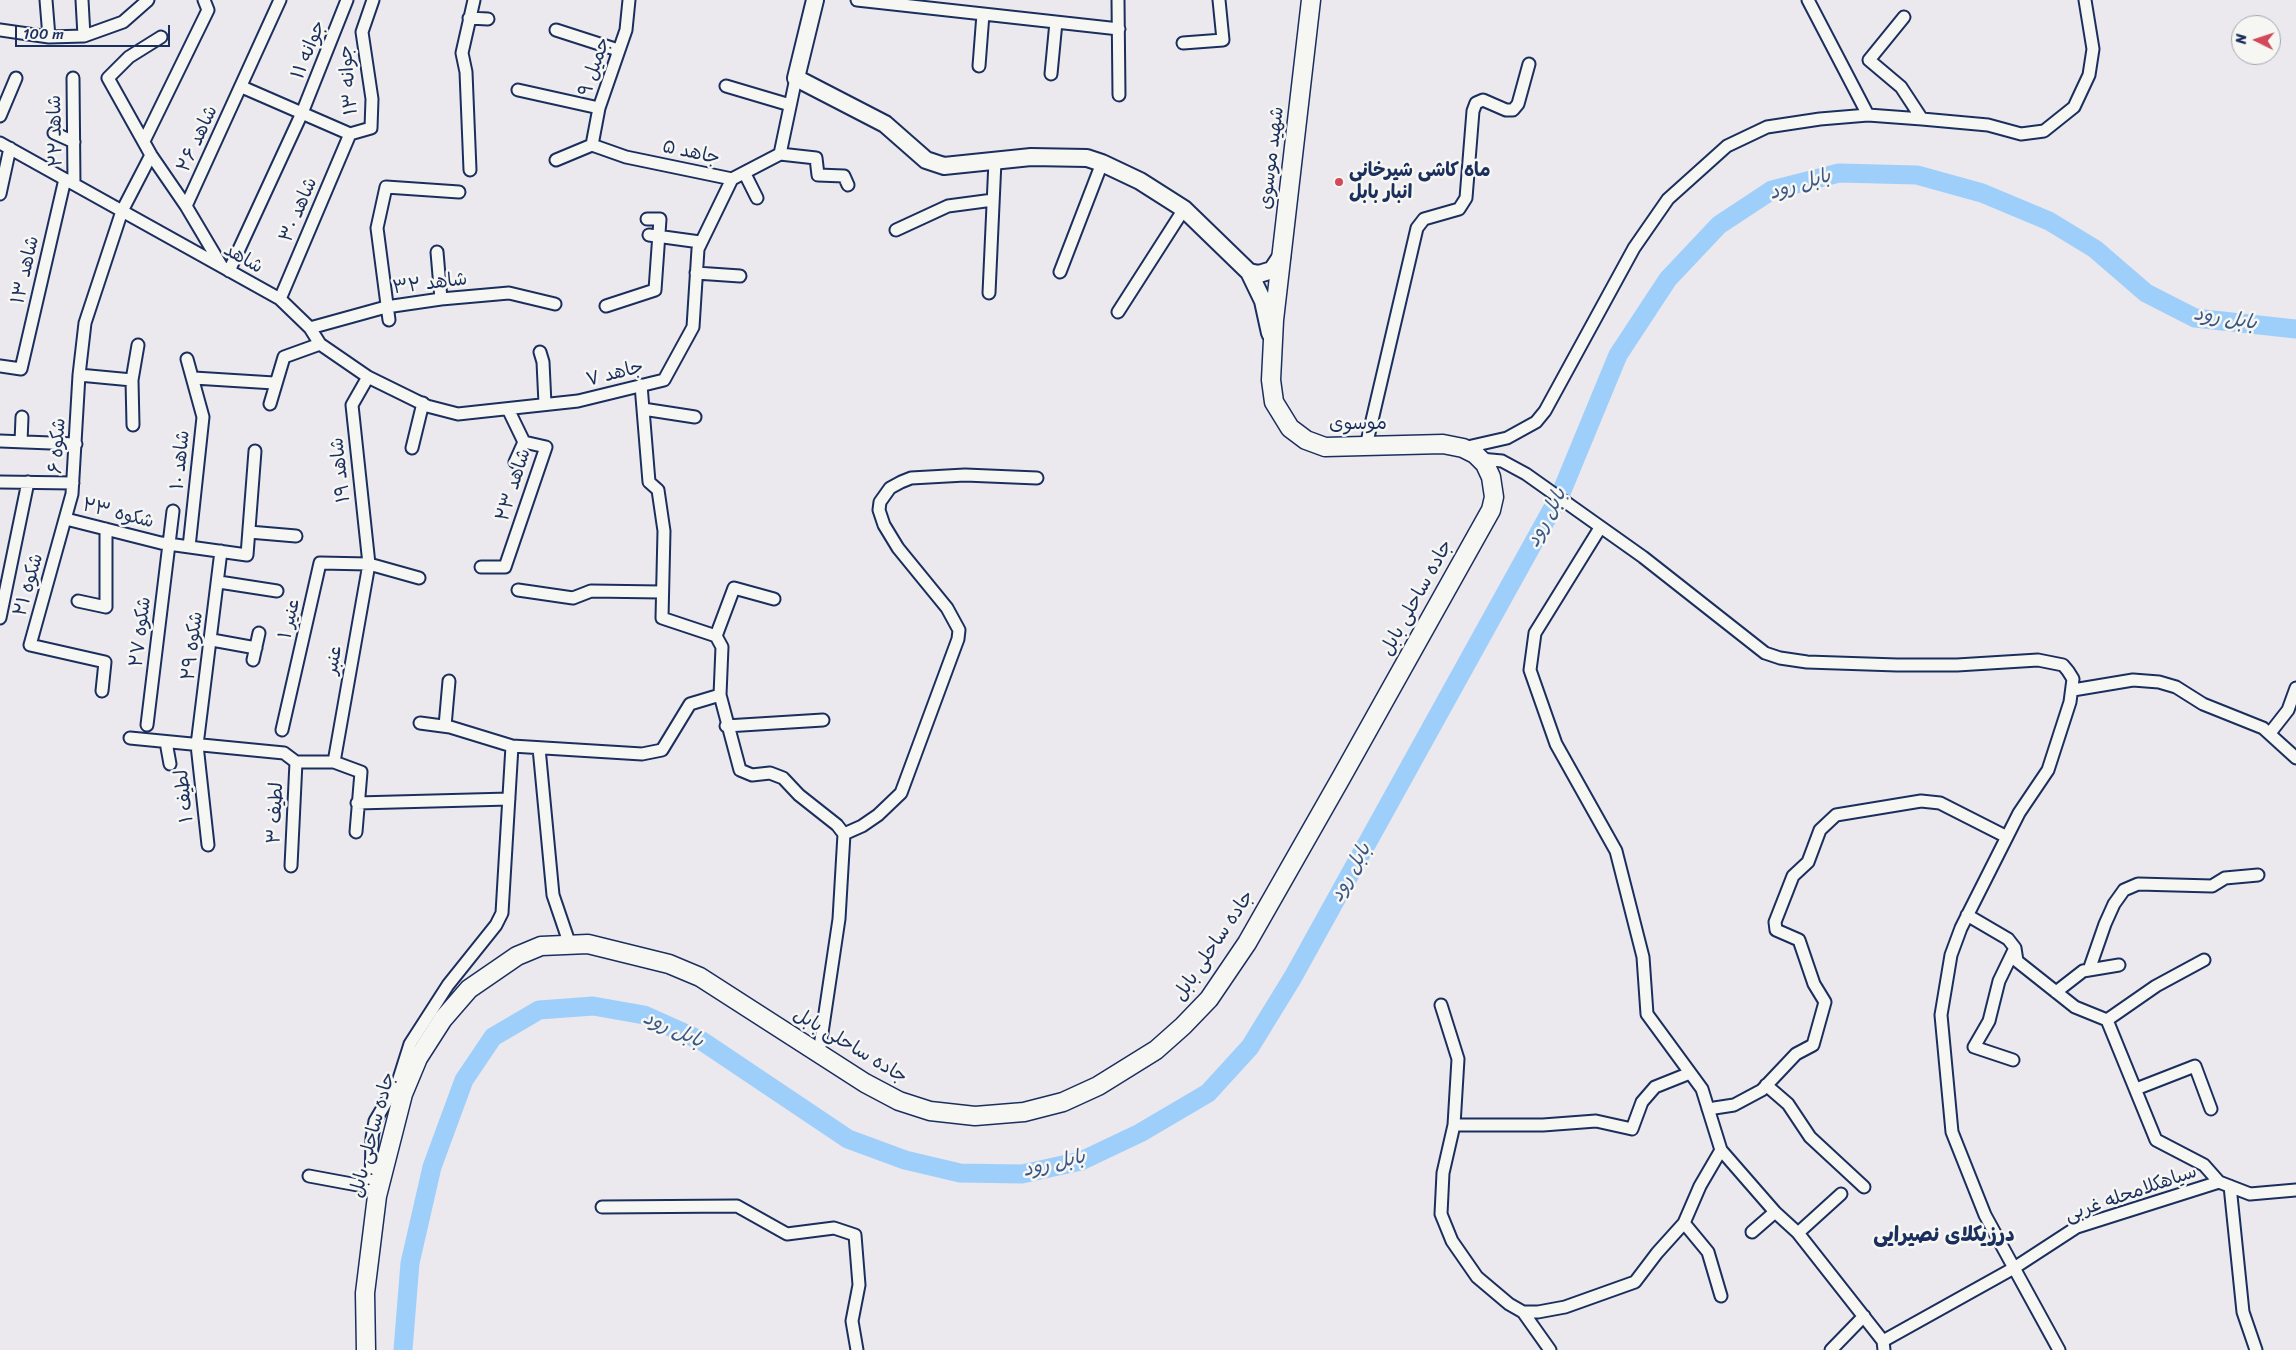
<!DOCTYPE html>
<html>
<head>
<meta charset="utf-8">
<style>
	body { margin:0 }
	#map { position:relative; width:2296px; height:1350px; overflow:hidden; background:#ebe8ee; font-family:Sriracha,sans-serif }
	canvas { display:block }
	.north { position:absolute; left:2231px; top:15px; width:50px; height:50px; box-sizing:border-box; background:#f6f6f2; border:1px solid #9ea6b7; border-radius:50%; rotate:274deg; font-size:14px; font-weight:700; line-height:20px; text-align:center; color:#1b2f5e }
	.north::after { content:''; display:block; margin:auto; width:18px; height:22px; background:#d1495b; clip-path:polygon(50% 0,100% 100%,50% 72%,0 100%) }
	.scale { position:absolute; left:15px; top:25px; width:155px; height:22px; box-sizing:border-box; border:2px solid #1b2f5e; border-top:0; padding-left:6px; font-size:15px; line-height:18px; white-space:nowrap; color:#1b2f5e; -webkit-text-stroke:4px #f6f6f2; paint-order:stroke }
</style>
</head>
<body>
<div id="map">
<canvas width="2296" height="1350"></canvas>
<div class="north">N</div>
<div class="scale">100 m</div>
</div>
<script>
const context = document.querySelector('canvas').getContext('2d');
context.lineJoin = 'round';
const toPath = rows => new Path2D(rows.map(r => 'M' + r).join(''));
function trace(path, color, width, dash) { context.strokeStyle = color; context.lineWidth = width; context.lineCap = dash ? 'butt' : 'round'; context.setLineDash(dash || []); context.stroke(path); }
function drawText(font, color, halo, rows, align = 'center') {
  context.font = font + ' Sriracha,"Playpen Sans Arabic",sans-serif'; context.lineWidth = 5; context.setLineDash([]); context.textBaseline = 'middle'; context.strokeStyle = halo; context.fillStyle = color; for (const [text, x, y, turn = 0] of rows) {
    context.save(); context.translate(x, y); context.rotate((+turn || 0) * Math.PI / 180); context.textAlign = isNaN(turn) ? turn : align; if (halo) context.strokeText(text, 0, 0); context.fillText(text, 0, 0); context.restore();
  }
}
trace(toPath([
	[403,1350,410,1263,432,1167,464,1080,493,1037,539,1010,593,1006,644,1015,702,1041,848,1139,905,1160,960,1173,1022,1174,1081,1161,1140,1133,1208,1093,1250,1047,1293,977,1561,493,1618,355,1668,279,1719,225,1772,190,1839,173,1917,175,1982,193,2049,221,2095,249,2146,293,2195,318,2296,329]
]), '#9ecffb', 19);
const minor = toPath([
	[46,0,49,37],
	[82,0,84,36],
	[857,0,1119,29],
	[1118,0,1119,95],
	[1808,0,1868,115],
	[1904,17,1869,60,1901,87,1922,119,1988,125,2021,134,2044,131,2074,107,2089,75,2093,49,2085,0],
	[469,18,488,19],
	[0,30,49,37,84,36,123,22,148,0],
	[556,30,618,50],
	[161,37,129,57,108,78,151,155,186,206,221,265],
	[1183,43,1223,40,1219,0],
	[979,66,983,14],
	[1051,74,1056,22],
	[73,78,74,184],
	[726,86,790,105],
	[242,87,350,134,371,128,372,99,362,32,373,0],
	[518,90,599,108],
	[0,116,16,78],
	[54,133,74,142],
	[144,141,208,10,204,0],
	[0,143,280,299,310,328,320,344,368,377,427,406,458,414,578,401,664,380,693,327,698,249,732,179],
	[592,145,626,157,732,179,780,154],
	[592,145,599,108,626,30,629,0],
	[780,154,816,158,818,175,844,176,848,185],
	[780,154,796,78],
	[556,160,592,145],
	[470,170,466,72,462,53,474,0],
	[745,174,757,198],
	[0,194,10,148],
	[186,206,280,0],
	[896,230,948,206,993,200],
	[649,235,700,242],
	[437,252,441,299],
	[229,271,302,113,347,0],
	[1060,272,1102,163],
	[696,273,740,276],
	[989,293,995,161],
	[280,299,350,134],
	[606,306,655,290,660,219,647,219],
	[1118,312,1184,209],
	[389,320,377,228,386,187,459,192],
	[310,328,386,307,441,299,509,293,555,304],
	[540,352,543,362,545,404],
	[187,359,203,417,189,547],
	[0,366,21,369,65,179],
	[79,375,132,380],
	[194,378,274,383],
	[641,385,649,482,658,490,664,531,662,618,716,636,722,647,720,695,740,770,752,775,770,773,783,778,799,795,837,825,844,834],
	[270,404,284,357,320,344],
	[643,409,695,417],
	[133,425,132,380,138,345],
	[0,441,76,444],
	[21,442,22,417],
	[1366,446,1417,228,1424,219,1459,209,1466,198,1473,111,1476,103,1483,100,1506,110,1513,110,1518,104,1529,64],
	[412,448,423,403],
	[1463,448,1507,438,1536,422,1545,411,1634,248,1668,199,1727,146,1767,127,1820,119,1868,115,1922,119],
	[1480,459,1502,461,1526,474,1643,557,1765,653,1780,658,1807,662,1897,665,1957,665,2038,660,2063,665,2068,671,2073,679,2070,702,2048,770,2019,813,1961,928,1951,955,1941,1015,1952,1132,1985,1215,2059,1350],
	[515,462,524,442],
	[0,482,73,483],
	[66,519,161,543,247,555,255,451],
	[1600,528,1535,633,1530,670,1556,744,1616,851,1643,957,1647,1014,1702,1089,1721,1150,1775,1212,1798,1233,1883,1341,1884,1350],
	[249,532,296,536],
	[481,567,505,567,546,447,524,442,508,409],
	[219,582,277,591],
	[518,590,573,598,591,591,661,592],
	[78,601,106,607,106,529],
	[0,618,28,482],
	[716,636,734,588,774,599],
	[212,640,256,648],
	[253,660,259,633],
	[2073,690,2133,680,2159,682,2176,687,2203,704,2263,728,2296,758],
	[102,691,105,662,30,645,72,494,79,375,85,323,122,211,151,155],
	[420,723,450,727,512,746,642,754,662,750,690,704,720,695],
	[147,725,173,511],
	[445,726,449,681],
	[726,726,823,720],
	[282,730,320,563,369,564,419,578],
	[2270,733,2288,710,2296,688],
	[130,738,284,753,296,762,334,762,361,772,356,832],
	[166,742,170,764],
	[539,748,553,895,570,945],
	[334,762,369,564,352,405,368,377],
	[357,803,509,799],
	[208,845,197,745,221,551],
	[291,866,296,762],
	[1967,915,2008,939,2015,948,2017,961,2075,1007,2107,1020,2156,1140,2204,1165,2219,1182],
	[2089,970,2105,924,2114,904,2124,890,2138,884,2212,886,2225,878,2258,875],
	[2056,992,2083,971,2119,965],
	[1441,1005,1458,1059,1454,1125,1443,1173,1441,1214,1452,1241,1477,1277,1509,1304,1523,1312,1538,1312,1565,1307,1635,1282,1657,1253,1684,1223,1700,1186,1721,1150],
	[2107,1020,2156,986,2204,960],
	[819,1053,839,919,844,834,862,826,878,815,901,793,958,639,959,630,947,608,898,548,884,525,879,510,880,502,890,488,901,482,911,478,965,475,1037,478],
	[2013,1060,1974,1047,1989,1021,1999,981,2015,948],
	[1766,1085,1788,1104,1810,1137,1864,1187],
	[2136,1089,2195,1066,2211,1109],
	[1708,1109,1734,1105,1762,1090,1796,1054,1813,1045,1825,1002,1814,984,1799,940,1776,930,1775,922,1793,876,1808,862,1820,830,1836,815,1921,801,1940,803,2007,837],
	[1454,1125,1543,1125,1596,1121,1632,1129,1642,1102,1655,1087,1690,1073],
	[309,1176,379,1189],
	[2230,1186,2243,1312,2256,1350],
	[371,1188,372,1138,375,1121,398,1082,410,1044,448,985,496,925,502,913,512,746],
	[602,1207,737,1206,787,1234,834,1228,855,1235,859,1285,852,1321,857,1350],
	[1684,1223,1708,1252,1721,1296],
	[1752,1232,1775,1212],
	[1798,1233,1841,1194],
	[1523,1312,1550,1350],
	[1883,1341,2014,1268,2077,1227,2219,1182,2250,1194,2296,1190],
	[1831,1350,1864,1316]
]);
const secondary = toPath([
	[815,0,796,78,885,124,926,160,944,166,1031,157,1087,158,1102,163,1140,181,1184,209,1249,272],
	[1270,333,1263,301,1249,272,1259,274,1272,270,1282,255]
]);
const primary = toPath([
	[366,1350,365,1293,377,1196,403,1094,418,1058,443,1019,469,989,517,956,541,946,588,944,669,964,700,977,865,1083,899,1101,930,1111,975,1116,1024,1112,1063,1102,1098,1086,1156,1050,1183,1026,1209,999,1247,943,1341,778,1491,510,1494,497,1491,477,1485,464,1475,454,1463,448,1443,444,1325,447,1306,440,1290,428,1274,402,1271,380,1274,320,1311,0]
]);
trace(minor, '#1b2f5e', 15);
trace(secondary, '#1b2f5e', 20);
trace(primary, '#1b2f5e', 21);
trace(minor, '#f6f6f2', 11);
trace(secondary, '#f6f6f2', 16);
trace(primary, '#f6f6f2', 18);
for (const [x, y, r, color] of [
	[1339,182,5,"#d1495b"]
]) { const dot = new Path2D(); dot.arc(x, y, r, 0, 2 * Math.PI); context.fillStyle = color; context.fill(dot); trace(dot, '#f6f6f2', 2); }
drawText('19px', '#1b2f5e', '#f6f6f2', [
	["جوانه ۱۱",309,50,-68],
	["جمیل ۹",595,67,-71],
	["جوانه ۱۳",349,80,-95],
	["شاهد ۲۲",56,131,-91],
	["شاهد ۲۶",198,139,-65],
	["جاهد ۵",691,153,12],
	["شهید موسوی",1272,158,-83],
	["شاهد ۳۰",299,210,-67],
	["شاهد",243,259,29],
	["شاهد ۱۳",26,270,-77],
	["شاهد ۳۲",430,284,-7],
	["جاهد ۷",615,374,-14],
	["موسوی",1358,424],
	["شکوه ۶",58,446,-86],
	["شاهد ۱۰",181,460,-84],
	["شاهد ۱۹",341,470,-96],
	["شاهد ۲۳",514,485,-72],
	["شکوه ۲۳",118,514,14],
	["شکوه ۲۱",29,585,-74],
	["جاده ساحلی بابل",1417,598,-61],
	["عنیر ۱",290,619,-77],
	["شکوه ۲۷",141,632,-83],
	["شکوه ۲۹",193,646,-83],
	["عنبر",334,660,-80],
	["لطیف ۱",185,796,-96],
	["لطیف ۳",276,813,-87],
	["جاده ساحلی بابل",1214,946,-56],
	["جاده ساحلی بابل",850,1046,31],
	["جاده ساحلی بابل",373,1135,-75],
	["سیاهکلامحله غربی",2131,1194,-19]
]);
drawText('bold 19px', '#1b2f5e', '#f6f6f2', [
	["ماه کاشی شیرخانی",1349,171],
	["انبار بابل",1349,193]
], 'left');
drawText('italic 20px', '#3c5785', '#f6f6f2', [
	["بابل رود",1800,185,-17],
	["بابل رود",2225,319,9],
	["بابل رود",1547,518,-62],
	["بابل رود",1351,873,-61],
	["بابل رود",673,1030,24],
	["بابل رود",1054,1164,-13]
]);
drawText('bold 21px', '#1b2f5e', '#f6f6f2', [
	["درزیکلای نصیرایی",1944,1236]
]);
</script>
</body>
</html>
